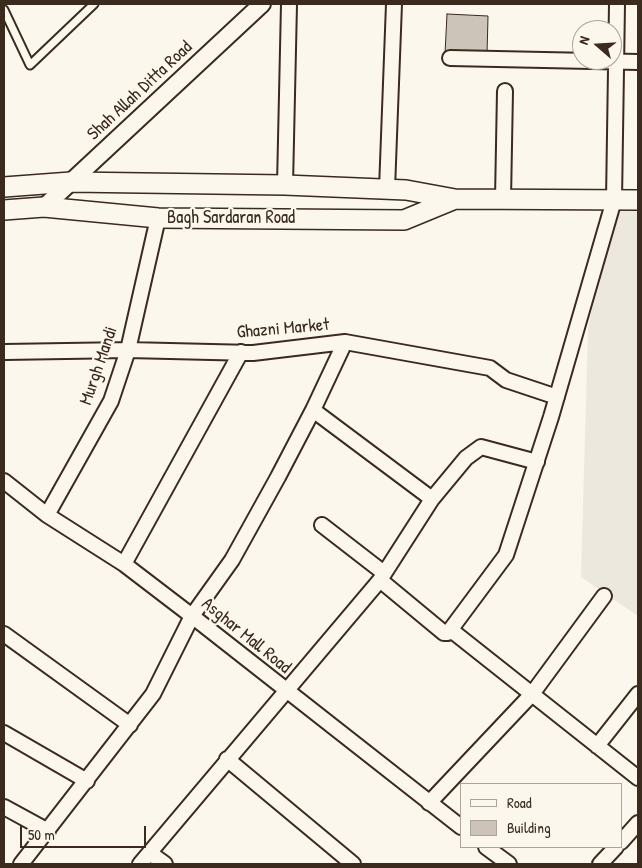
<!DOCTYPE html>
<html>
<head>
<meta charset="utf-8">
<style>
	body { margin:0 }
	#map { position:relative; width:642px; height:868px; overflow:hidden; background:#fbf7ec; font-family:"Patrick Hand",sans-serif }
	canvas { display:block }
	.frame { position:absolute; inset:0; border:5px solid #3b2a1e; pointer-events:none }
	.legend { position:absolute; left:460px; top:783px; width:162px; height:65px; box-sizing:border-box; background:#fbf7ec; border:1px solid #aea59a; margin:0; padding:6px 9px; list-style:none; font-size:15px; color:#3b2a1e }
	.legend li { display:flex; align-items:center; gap:10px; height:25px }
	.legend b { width:25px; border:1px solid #aea59a }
	.north { position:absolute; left:572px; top:20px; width:50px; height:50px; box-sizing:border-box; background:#fbf7ec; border:1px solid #aea59a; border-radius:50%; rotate:289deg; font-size:14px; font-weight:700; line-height:20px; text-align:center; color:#3b2a1e }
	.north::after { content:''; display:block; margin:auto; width:18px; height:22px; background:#3b2a1e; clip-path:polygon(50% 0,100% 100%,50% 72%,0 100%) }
	.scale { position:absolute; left:20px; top:826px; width:126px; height:22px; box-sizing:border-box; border:2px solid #3b2a1e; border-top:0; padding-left:6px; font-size:15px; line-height:18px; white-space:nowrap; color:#3b2a1e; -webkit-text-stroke:4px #fbf7ec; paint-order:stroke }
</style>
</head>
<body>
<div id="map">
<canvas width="642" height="868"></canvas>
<div class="frame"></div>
<ul class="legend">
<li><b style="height:6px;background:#fbf7ec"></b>Road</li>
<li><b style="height:14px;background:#ccc4b9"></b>Building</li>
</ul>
<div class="north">N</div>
<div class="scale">50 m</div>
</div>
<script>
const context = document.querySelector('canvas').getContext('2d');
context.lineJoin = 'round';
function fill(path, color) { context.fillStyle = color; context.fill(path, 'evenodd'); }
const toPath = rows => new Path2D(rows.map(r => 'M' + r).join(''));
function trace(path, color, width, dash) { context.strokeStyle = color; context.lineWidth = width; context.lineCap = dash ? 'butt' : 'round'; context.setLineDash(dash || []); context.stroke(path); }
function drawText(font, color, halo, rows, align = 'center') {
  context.font = font + ' "Patrick Hand",sans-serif'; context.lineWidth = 4.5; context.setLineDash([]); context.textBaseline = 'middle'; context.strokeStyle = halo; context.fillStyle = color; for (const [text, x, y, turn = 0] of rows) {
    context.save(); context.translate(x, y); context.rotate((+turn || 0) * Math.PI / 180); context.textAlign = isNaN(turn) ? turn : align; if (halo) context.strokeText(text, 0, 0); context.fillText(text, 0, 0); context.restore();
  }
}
fill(toPath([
	[614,200,638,200,638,616,581,577,588,329]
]), '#ede8dd');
const building = toPath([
	[447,14,488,16,487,55,445,54,447,14]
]);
fill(building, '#ccc4b9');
trace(building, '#3b2a1e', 1);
const service = toPath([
	[4,10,30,65,94,4]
]);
const minor = toPath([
	[450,58,638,62],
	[285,185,289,4],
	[387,189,394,4],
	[503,199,505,91],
	[4,352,128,350,253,353,345,342,490,368,506,380,557,397],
	[313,410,432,499],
	[4,481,47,515,124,564,192,616,461,827],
	[47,515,111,401,128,350,158,218],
	[322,525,384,573],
	[124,564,241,352],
	[380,580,444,633,448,633,506,555,551,417,614,200,617,4],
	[451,630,638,778],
	[4,634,130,725],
	[4,733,87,781],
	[597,746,638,694],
	[227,759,353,864],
	[429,803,532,694,604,596],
	[4,807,48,831],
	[621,842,638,823],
	[486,847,509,864],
	[150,853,165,864],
	[21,864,153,694,192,616,232,560,278,477,313,410,345,342],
	[140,864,380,580,432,499,466,458,481,447,537,462],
	[600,864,616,847]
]);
const tertiary = toPath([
	[44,207,262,4]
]);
const secondary = toPath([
	[4,187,71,182,285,185,406,190,455,199,638,200],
	[4,210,44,207,158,218,404,220,455,199]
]);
trace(service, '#3b2a1e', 11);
trace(minor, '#3b2a1e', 18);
trace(tertiary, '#3b2a1e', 20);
trace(secondary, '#3b2a1e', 22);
trace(service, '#fbf7ec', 7);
trace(minor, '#fbf7ec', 14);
trace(tertiary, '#fbf7ec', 16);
trace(secondary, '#fbf7ec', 19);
drawText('18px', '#3b2a1e', '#fbf7ec', [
	["Shah Allah Ditta Road",140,91,-43],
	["Bagh Sardaran Road",231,218],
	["Ghazni Market",283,329,-5],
	["Murgh Mandi",99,366,-71],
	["Asghar Mall Road",246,636,39]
]);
</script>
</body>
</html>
